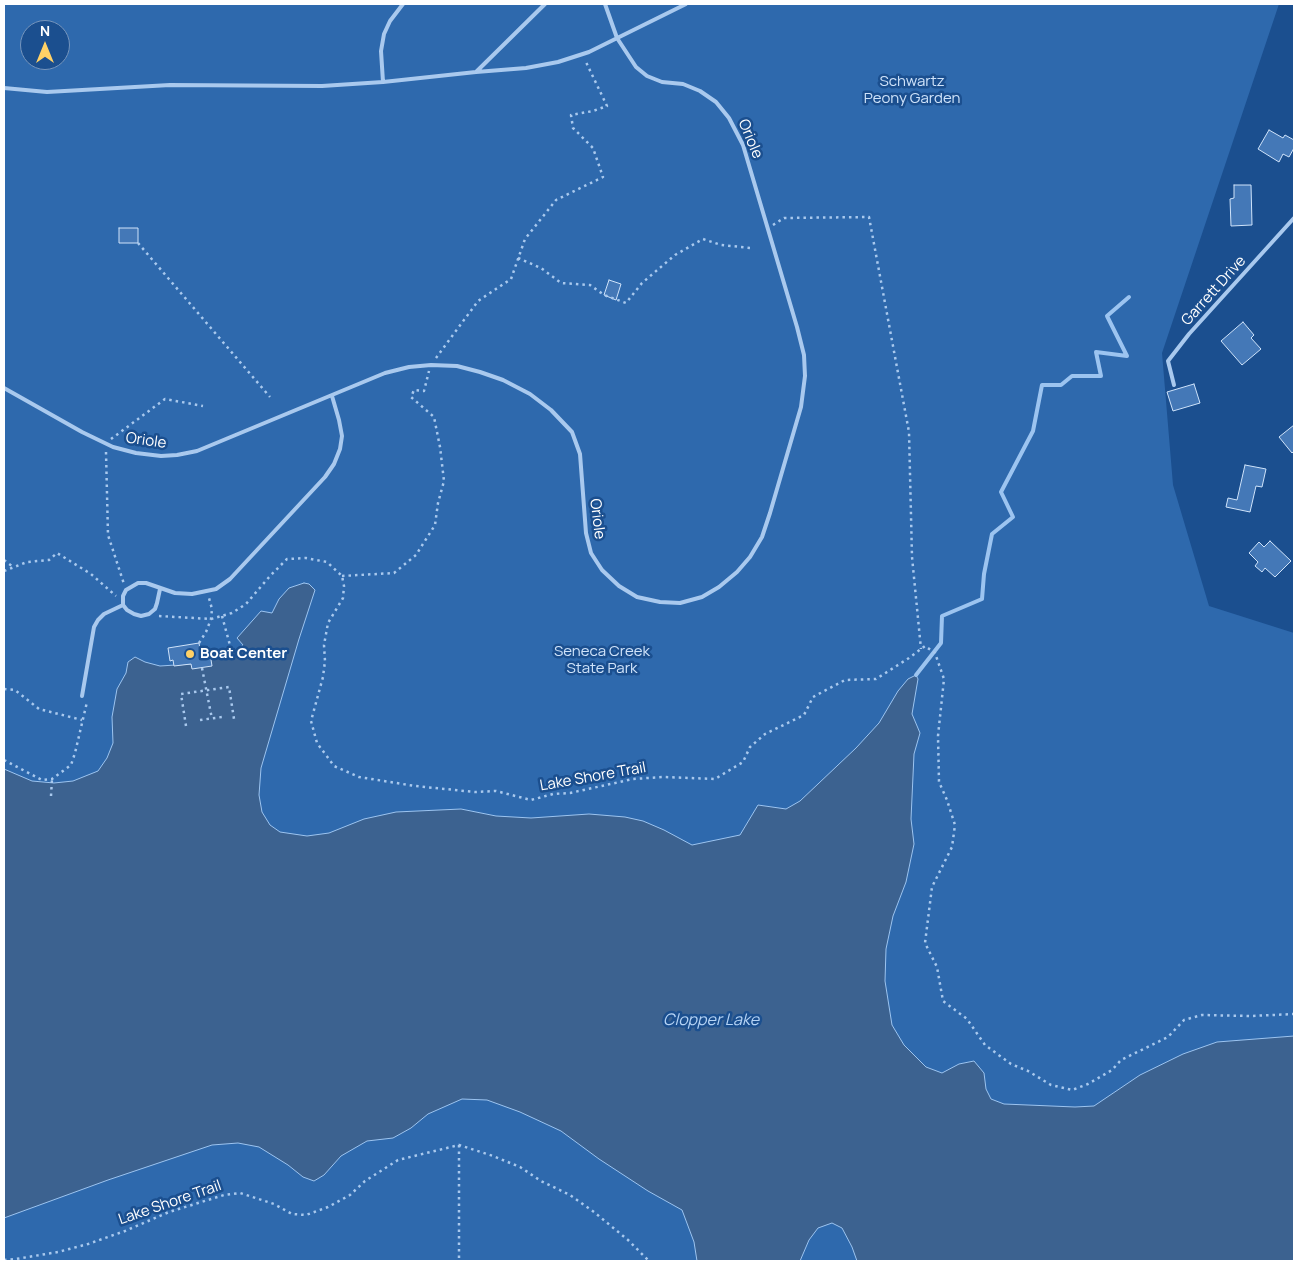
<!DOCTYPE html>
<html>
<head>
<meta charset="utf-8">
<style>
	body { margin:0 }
	#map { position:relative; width:1298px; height:1265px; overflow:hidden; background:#1b4f8f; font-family:Manrope,sans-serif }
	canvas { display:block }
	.frame { position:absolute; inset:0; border:5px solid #fff; pointer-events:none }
	.north { position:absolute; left:20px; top:20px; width:50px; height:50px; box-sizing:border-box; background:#1b4f8f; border:1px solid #7695bc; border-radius:50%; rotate:0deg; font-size:14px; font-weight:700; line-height:20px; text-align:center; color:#fff }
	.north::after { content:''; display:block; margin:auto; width:18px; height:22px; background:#ffd166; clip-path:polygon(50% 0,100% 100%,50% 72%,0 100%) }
</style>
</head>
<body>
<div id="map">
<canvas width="1298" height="1265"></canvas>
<div class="frame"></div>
<div class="north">N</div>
</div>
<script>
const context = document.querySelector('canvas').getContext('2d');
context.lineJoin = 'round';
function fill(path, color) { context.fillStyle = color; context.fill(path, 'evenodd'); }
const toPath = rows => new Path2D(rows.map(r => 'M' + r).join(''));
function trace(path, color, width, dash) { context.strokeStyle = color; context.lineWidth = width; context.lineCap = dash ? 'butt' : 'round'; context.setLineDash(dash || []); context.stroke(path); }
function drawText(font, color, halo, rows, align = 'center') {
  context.font = font + ' Manrope,sans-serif'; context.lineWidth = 5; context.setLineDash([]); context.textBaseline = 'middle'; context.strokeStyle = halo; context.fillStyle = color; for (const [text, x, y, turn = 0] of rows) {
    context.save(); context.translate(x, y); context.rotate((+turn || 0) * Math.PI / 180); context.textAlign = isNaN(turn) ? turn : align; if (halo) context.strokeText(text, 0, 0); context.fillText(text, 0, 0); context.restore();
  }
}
fill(toPath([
	[4,4,1279,4,1162,353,1173,485,1209,606,1294,633,1294,1261,4,1261],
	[30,30,60,30,60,60,30,60]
]), '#2e69ad');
const water = toPath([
	[304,583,309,584,315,590,299,639,261,768,259,795,262,812,270,825,280,832,307,836,329,833,364,819,396,812,461,809,496,816,531,818,589,814,625,817,643,821,664,830,692,845,740,835,758,805,786,809,800,801,856,748,879,723,898,691,908,679,916,675,918,679,912,714,920,733,914,754,911,819,914,844,906,882,893,916,886,949,885,981,892,1025,904,1045,926,1067,942,1073,959,1064,974,1061,984,1073,986,1089,991,1099,1004,1104,1075,1107,1094,1106,1140,1075,1183,1054,1217,1042,1294,1036,1294,1261,857,1261,852,1247,842,1228,832,1223,818,1228,809,1240,800,1261,697,1261,694,1242,682,1210,648,1191,599,1159,561,1131,520,1112,487,1100,462,1099,428,1114,411,1128,393,1138,367,1141,341,1156,324,1175,314,1181,303,1177,288,1165,259,1147,238,1143,212,1145,108,1180,4,1218,4,769,32,781,54,783,73,781,98,771,107,758,113,743,112,717,117,689,126,673,128,662,135,657,145,662,160,666,191,664,231,655,243,645,237,638,261,611,272,613,279,599,289,588,304,583]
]);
fill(water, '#3c6290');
trace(water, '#9cc4f0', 1);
trace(toPath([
	[916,675,941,643,942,616,982,599,984,574,992,534,1013,517,1001,492,1033,431,1042,385,1061,385,1072,376,1101,376,1096,352,1127,356,1107,316,1129,297]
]), '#9cc4f0', 4);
const building = toPath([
	[1269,130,1283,138,1285,135,1294,140,1294,148,1289,157,1283,154,1279,162,1258,149,1269,130],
	[1234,185,1251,185,1252,225,1231,226,1230,199,1234,198,1234,185],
	[119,228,138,228,138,243,119,243,119,228],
	[609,280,621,284,616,300,604,295,609,280],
	[1243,322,1254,335,1251,338,1261,349,1242,365,1221,341,1243,322],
	[1194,384,1200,403,1173,411,1167,392,1194,384],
	[1294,425,1294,451,1292,453,1279,437,1294,425],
	[1245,465,1266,469,1262,487,1256,486,1250,512,1226,507,1228,498,1237,500,1245,465],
	[1270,541,1291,561,1275,577,1265,568,1262,572,1255,566,1258,562,1249,553,1259,542,1264,547,1270,541],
	[199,643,200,649,209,647,212,666,192,669,191,664,174,666,173,660,170,661,168,648,199,643]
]);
fill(building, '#4478b7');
trace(building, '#cfe3fa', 1);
trace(toPath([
	[773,225,784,218,869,217,909,432,912,557,921,649],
	[138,243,270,397],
	[518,258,541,268,561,283,590,285,604,295,626,303,642,283,675,255,703,239,721,245,751,248],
	[436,358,478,301,511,279,525,239,556,200,603,177,593,148,573,128,571,115,593,111,607,106,585,60],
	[111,439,165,399,203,406],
	[106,452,108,535,124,584],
	[4,560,12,566],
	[4,571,27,562,49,560,57,553,91,574,116,596],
	[342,576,394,573,416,555,435,525,438,503,444,481,440,447,434,417,411,397,414,390,424,391,429,371],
	[159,616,211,619,232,613,246,604,270,576,287,559,306,558,327,562,342,576,344,586,343,598,328,623,324,645,325,661,323,677,311,721,317,743,334,766,359,777,415,786,475,792,496,791,531,800,553,794,570,793,633,779,663,777,715,779,743,762,750,747,765,734,804,715,813,697,845,680,876,679,909,658,925,646,935,653,944,679,938,736,939,782,947,800,955,825,952,847,932,887,925,943,937,967,943,1001,967,1019,985,1045,1011,1064,1028,1071,1051,1085,1072,1090,1088,1084,1112,1070,1121,1060,1168,1037,1184,1020,1202,1015,1251,1016,1294,1014],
	[222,616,231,649],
	[199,643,206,632,211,619,212,609,209,598],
	[202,668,212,719],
	[4,689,15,690,39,709,82,720],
	[200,720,222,717],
	[186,726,181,694,229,687,234,719],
	[4,760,42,780,52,779,71,765,75,753,87,702],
	[51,796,52,779],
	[459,1145,459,1261],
	[4,1260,16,1259,58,1252,88,1244,125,1231,169,1212,224,1195,240,1193,274,1204,292,1214,306,1215,328,1207,350,1195,365,1181,398,1160,459,1145,493,1156,520,1167,541,1181,570,1195,594,1212,628,1240,649,1261]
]), '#a9c9ee', 2.5, [2.5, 4]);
trace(toPath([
	[476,72,526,68,558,62,589,52,686,4],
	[383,82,381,51,384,34,390,21,403,4],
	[4,88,47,92,170,85,322,86,383,82,476,72,545,4],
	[1174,385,1168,361,1189,334,1294,218],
	[4,388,82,432,113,447,136,453,161,456,177,455,197,451,385,373,409,367,431,365,457,366,480,372,503,380,530,394,551,410,572,432,580,454,586,533,591,553,602,570,619,586,637,597,660,602,680,603,702,597,719,587,737,572,750,557,762,537,770,513,801,407,805,376,804,355,797,327,743,145,729,118,716,102,700,91,683,84,662,82,647,76,636,67,617,38,605,4],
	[160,589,157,603,155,609,149,614,141,616,134,614,127,610,123,605,123,596,126,590,138,583,146,583,175,593,192,594,216,589,230,579,325,477,334,464,340,449,342,436,339,420,332,396],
	[82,696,94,627,98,620,104,614,123,605]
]), '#a9c9ee', 4);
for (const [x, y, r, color] of [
	[190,654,5,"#ffd166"]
]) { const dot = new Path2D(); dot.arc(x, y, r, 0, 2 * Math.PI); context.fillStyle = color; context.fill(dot); trace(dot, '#1b4f8f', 2); }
drawText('15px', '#cfe3fa', '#1b4f8f', [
	["Schwartz",912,82],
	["Peony Garden",912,99],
	["Seneca Creek",602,652],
	["State Park",602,669]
]);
drawText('15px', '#fff', '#1b4f8f', [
	["Oriole",750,139,67],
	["Garrett Drive",1214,291,-48],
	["Oriole",146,441,8],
	["Oriole",597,519,83],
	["Lake Shore Trail",593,777,-10],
	["Lake Shore Trail",170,1203,-19]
]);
drawText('bold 15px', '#fff', '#1b4f8f', [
	["Boat Center",200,654]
], 'left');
drawText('italic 16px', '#b5d3f5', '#1b4f8f', [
	["Clopper Lake",711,1021]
]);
</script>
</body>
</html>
